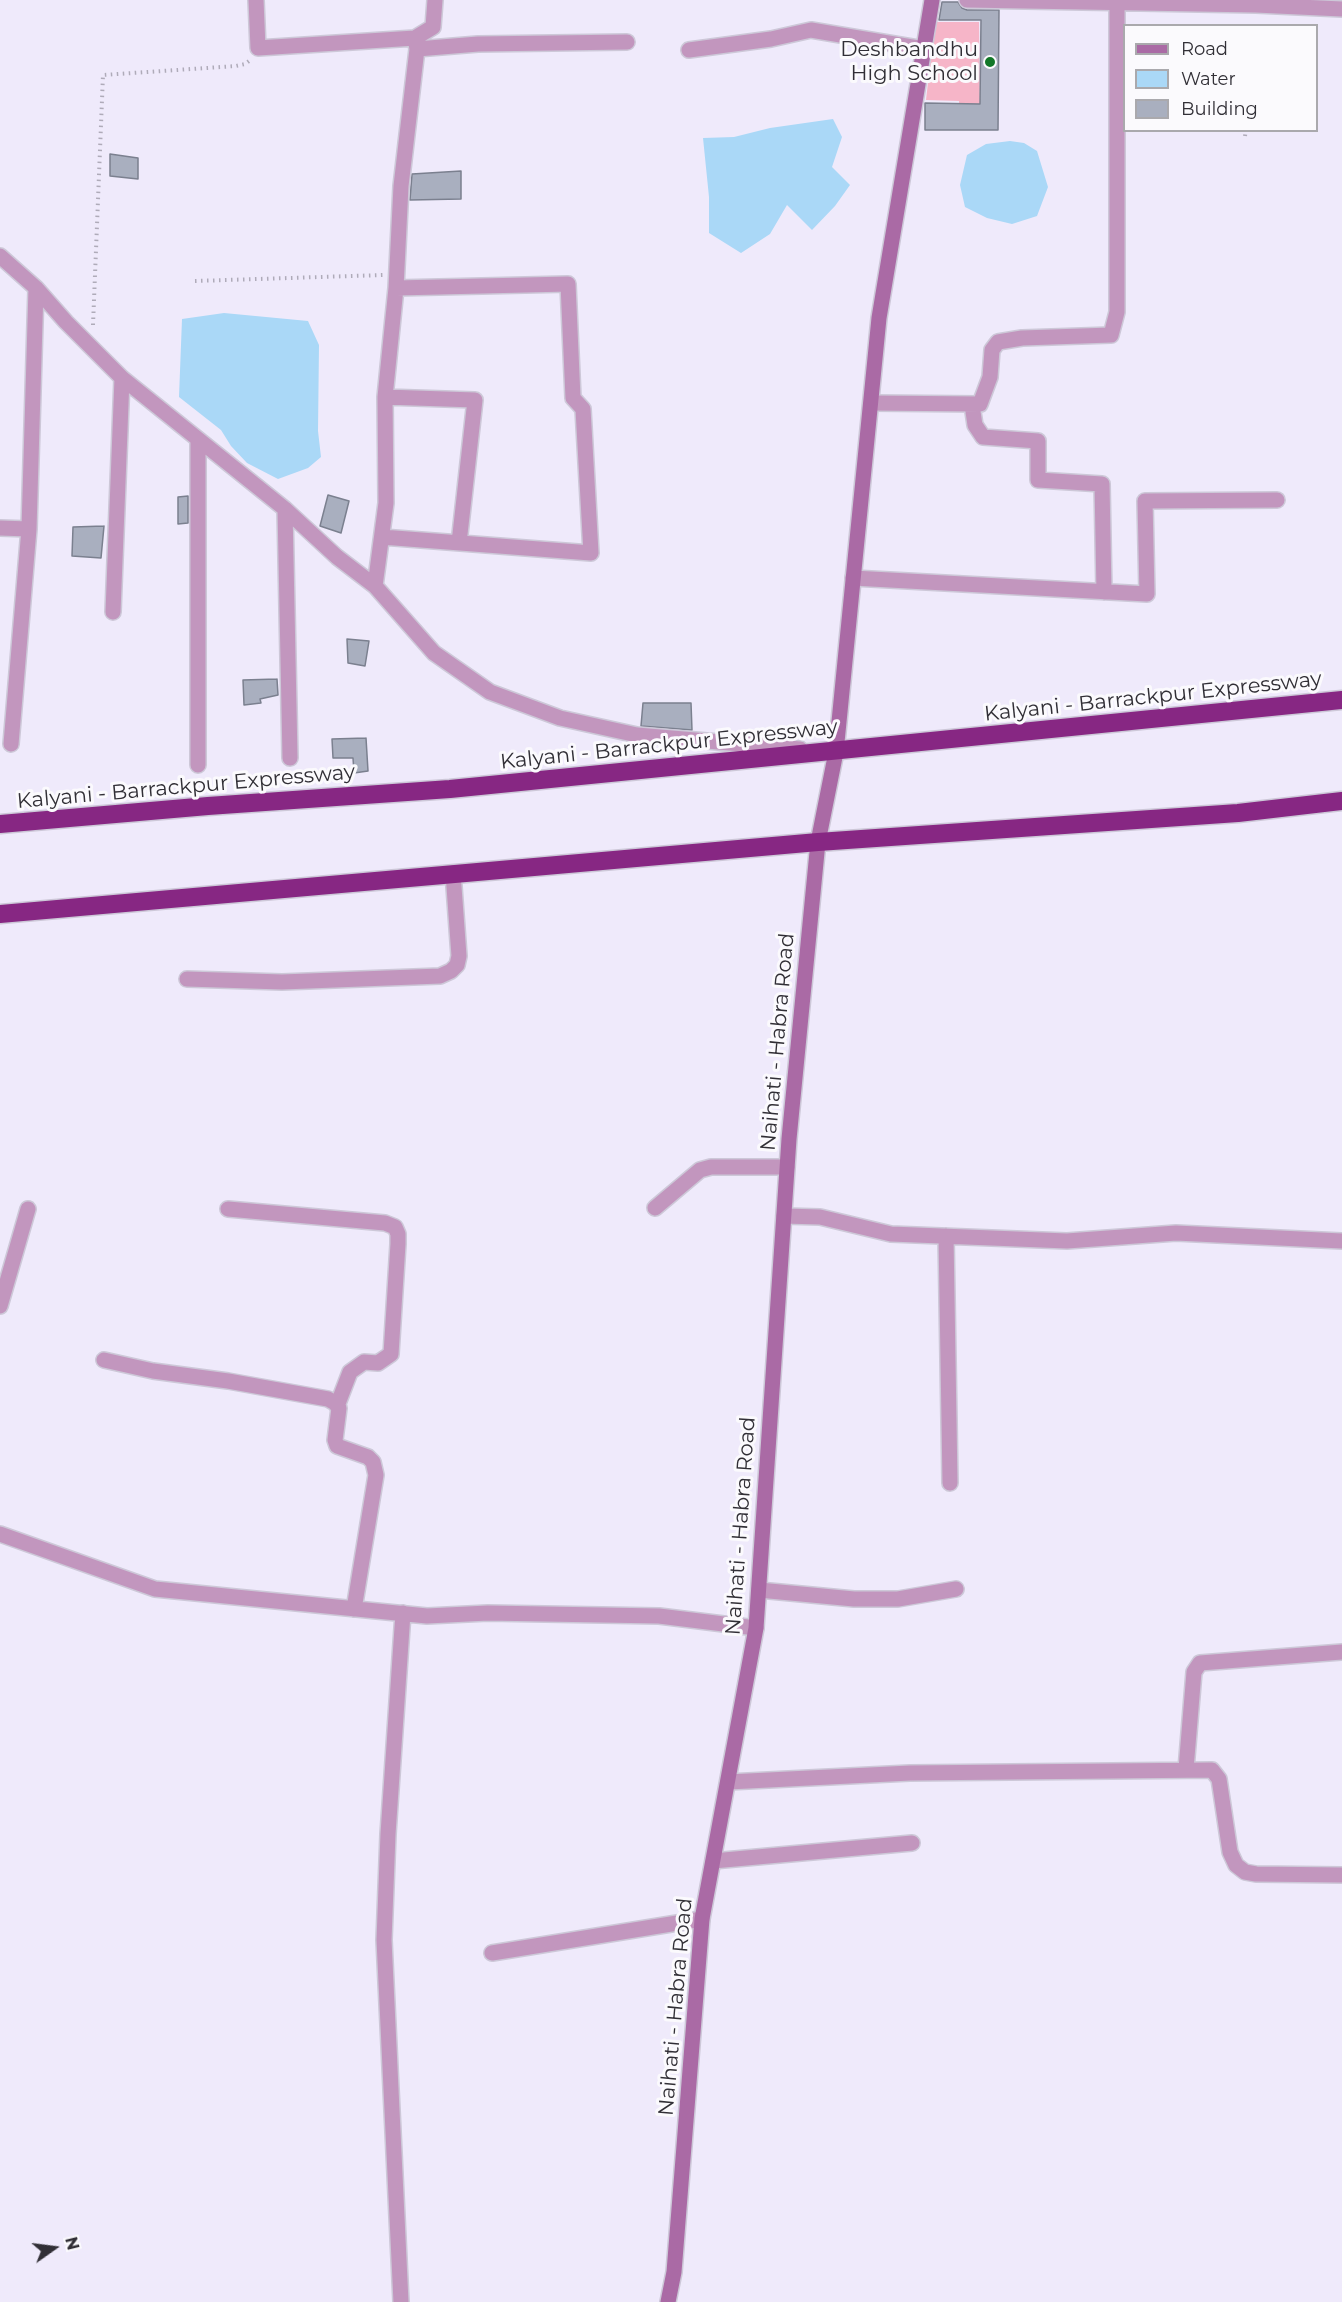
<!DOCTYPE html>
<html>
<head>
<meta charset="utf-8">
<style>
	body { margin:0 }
	#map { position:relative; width:1342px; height:2302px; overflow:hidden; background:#efeafb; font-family:Montserrat,sans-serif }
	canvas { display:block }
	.legend { position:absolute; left:1123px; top:24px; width:195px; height:108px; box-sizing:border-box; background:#fbfafd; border:2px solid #aaa9ad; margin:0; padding:8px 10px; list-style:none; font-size:18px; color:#312f36 }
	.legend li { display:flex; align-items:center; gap:12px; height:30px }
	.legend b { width:30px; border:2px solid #aaa9ad }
	.north { position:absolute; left:24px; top:2218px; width:60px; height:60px; -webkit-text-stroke:4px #fbfafd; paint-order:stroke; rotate:76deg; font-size:16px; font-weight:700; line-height:24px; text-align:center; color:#312f36 }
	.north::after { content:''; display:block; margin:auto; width:21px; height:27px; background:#312f36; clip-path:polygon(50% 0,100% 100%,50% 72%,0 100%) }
</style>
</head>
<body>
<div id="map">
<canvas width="1342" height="2302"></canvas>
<ul class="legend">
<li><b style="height:8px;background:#aa6aa5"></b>Road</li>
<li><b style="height:16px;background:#aad8f7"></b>Water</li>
<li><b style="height:16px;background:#a9afbf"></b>Building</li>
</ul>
<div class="north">N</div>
</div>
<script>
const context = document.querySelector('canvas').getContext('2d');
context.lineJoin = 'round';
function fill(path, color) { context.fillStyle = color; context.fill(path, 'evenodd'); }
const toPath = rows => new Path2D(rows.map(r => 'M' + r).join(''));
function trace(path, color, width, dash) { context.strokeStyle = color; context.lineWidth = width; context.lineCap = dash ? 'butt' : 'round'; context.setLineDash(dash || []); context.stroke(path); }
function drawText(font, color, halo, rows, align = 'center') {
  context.font = font + ' Montserrat,sans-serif'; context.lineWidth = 6; context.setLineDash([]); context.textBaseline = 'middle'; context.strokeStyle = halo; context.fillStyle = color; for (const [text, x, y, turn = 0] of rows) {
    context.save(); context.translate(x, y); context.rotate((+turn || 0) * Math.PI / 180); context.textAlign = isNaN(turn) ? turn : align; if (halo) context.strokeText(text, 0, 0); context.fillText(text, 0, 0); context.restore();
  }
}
fill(toPath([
	[935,22,979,22,980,110,959,110,959,101,926,100]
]), '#f6b5c8');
fill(toPath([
	[833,119,842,137,832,167,850,185,835,206,812,230,787,205,770,234,741,253,709,233,709,197,703,138,734,137,770,128],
	[1010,141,1024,143,1037,151,1048,187,1037,216,1012,224,987,218,965,207,960,185,967,155,986,144],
	[224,313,308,321,319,345,318,431,321,457,308,468,278,479,247,463,231,446,221,430,179,397,182,319]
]), '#aad8f7');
const building = toPath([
	[942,2,958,2,962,8,967,10,999,10,998,130,925,130,925,103,980,104,981,20,939,20,942,2],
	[110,154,138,158,138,179,110,176,110,154],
	[461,171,461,199,410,200,412,174,461,171],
	[328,495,349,501,341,533,320,526,328,495],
	[188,496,188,523,178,524,178,497,188,496],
	[104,526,101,558,72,556,73,527,104,526],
	[347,639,369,641,365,666,348,663,347,639],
	[277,679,278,695,260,699,261,703,244,705,243,680,277,679],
	[643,703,691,703,692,730,641,726,643,703],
	[366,738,368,771,354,773,353,758,333,758,332,739,366,738]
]);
fill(building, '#a9afbf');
trace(building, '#7b808f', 1.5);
const street = toPath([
	[256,0,258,48,415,38,417,49,401,186,396,288,385,397,386,503,375,586],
	[967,0,1256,5,1342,9],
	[415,38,433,27,435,0],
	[417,49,478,44,627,42],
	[689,50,771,39,811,30,924,49],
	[0,256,36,288,66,322,122,378,285,509,337,557,375,586,434,653,490,692,560,718,637,735,800,749],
	[385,397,475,400,459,543],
	[871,403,980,404,990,377,992,350,998,342,1022,338,1111,335,1117,312,1117,3],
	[972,405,975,425,983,437,1038,441,1038,480,1102,484,1104,592],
	[285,509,290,758],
	[0,528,29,529],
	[382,537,591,553,583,409,573,398,568,284,396,288],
	[853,578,1147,594,1145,501,1277,500],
	[113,612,122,378],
	[11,744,29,529,36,288],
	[198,765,198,440],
	[187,979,282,982,440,976,451,971,457,965,459,956,453,873],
	[655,1208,700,1170,711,1167,787,1167],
	[228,1209,385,1223,395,1227,398,1234,398,1244,391,1354,378,1363,364,1362,350,1372,337,1406],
	[784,1216,820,1217,891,1234,1067,1241,1176,1233,1342,1241],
	[946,1236,950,1483],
	[0,1306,28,1209],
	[104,1360,153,1371,228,1381,328,1399,335,1403,339,1408,335,1440,337,1446,368,1457,373,1462,376,1475,354,1609],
	[0,1534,155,1589,427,1616,488,1613,659,1616,756,1628],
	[759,1590,854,1599,898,1599,956,1589],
	[1186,1769,1194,1672,1200,1663,1342,1652],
	[728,1782,910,1773,1212,1770,1219,1779,1230,1852,1236,1865,1245,1872,1256,1874,1342,1875],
	[713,1861,912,1843],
	[492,1953,702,1919],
	[401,2302,384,1940,388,1834,403,1613]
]);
const secondary = toPath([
	[668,2302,674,2272,702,1919,756,1628,789,1139,818,842,836,752,879,318,932,0]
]);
const highway = toPath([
	[0,824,208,806,450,789,1342,700],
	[0,914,818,842,1238,813,1342,801]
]);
trace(street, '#cdc8d8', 18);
trace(secondary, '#cdc8d8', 18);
trace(highway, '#cdc8d8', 21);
trace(toPath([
	[1245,136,1246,130],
	[195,281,383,275],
	[93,325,103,75,236,66,245,64,249,61]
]), '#afabb9', 4, [1.5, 4.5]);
trace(street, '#c296be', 15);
trace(secondary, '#aa6aa5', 15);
trace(highway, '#872783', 18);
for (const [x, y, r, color] of [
	[990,62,6,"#127728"]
]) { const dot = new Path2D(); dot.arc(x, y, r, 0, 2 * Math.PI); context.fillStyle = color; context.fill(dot); trace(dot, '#fbfafd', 2); }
drawText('21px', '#312f36', '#fbfafd', [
	["Deshbandhu",978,50],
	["High School",978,74]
], 'right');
drawText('21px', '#312f36', '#fbfafd', [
	["Kalyani - Barrackpur Expressway",1153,697,-6],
	["Kalyani - Barrackpur Expressway",669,745,-6],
	["Kalyani - Barrackpur Expressway",186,787,-5],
	["Naihati - Habra Road",778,1042,-85],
	["Naihati - Habra Road",741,1526,-86],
	["Naihati - Habra Road",676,2007,-85]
]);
</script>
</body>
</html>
